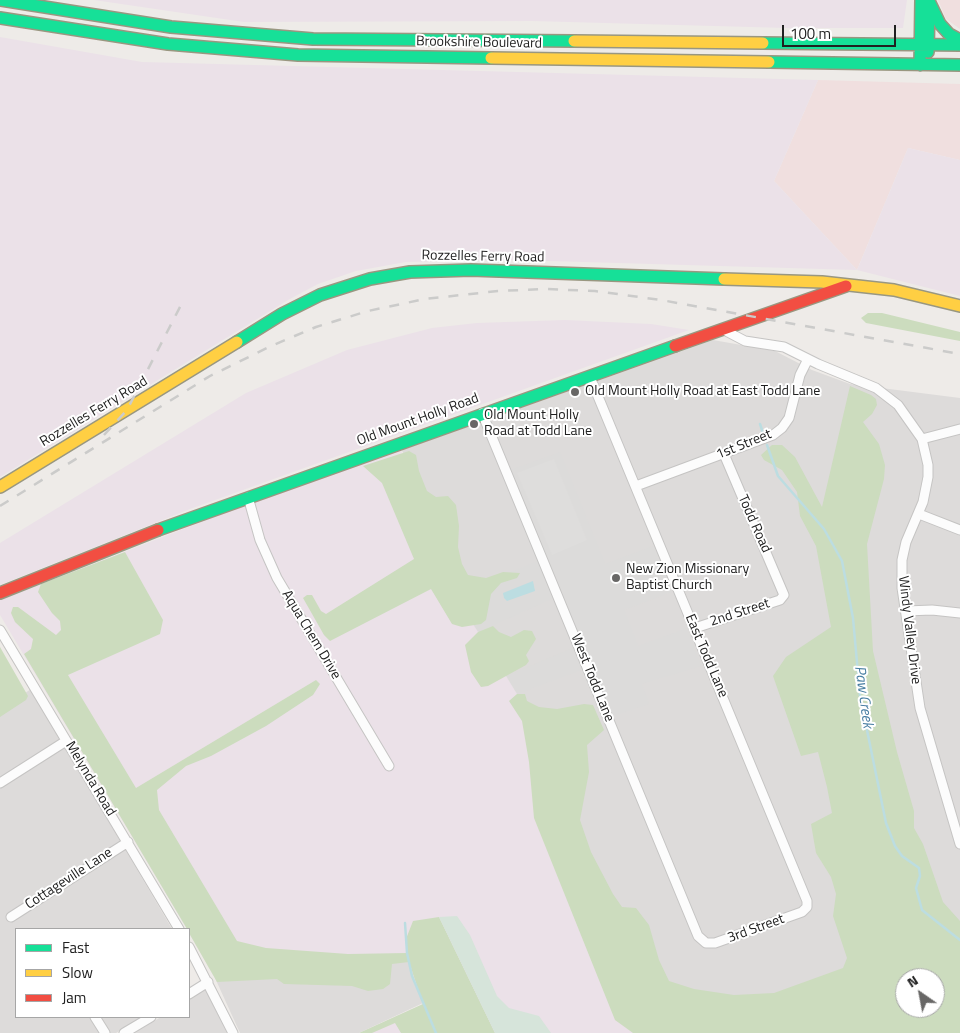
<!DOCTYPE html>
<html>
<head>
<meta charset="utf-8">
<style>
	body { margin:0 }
	#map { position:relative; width:960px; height:1033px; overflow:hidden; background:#eeebe8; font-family:"Titillium Web",sans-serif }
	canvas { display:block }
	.legend { position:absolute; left:15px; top:928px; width:175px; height:90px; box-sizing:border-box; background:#fff; border:1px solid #a6a6a6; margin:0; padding:6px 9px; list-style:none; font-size:15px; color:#202020 }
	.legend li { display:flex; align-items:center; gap:10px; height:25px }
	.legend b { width:25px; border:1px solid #a6a6a6 }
	.north { position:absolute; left:895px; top:968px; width:50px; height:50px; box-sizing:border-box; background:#fff; border:1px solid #a6a6a6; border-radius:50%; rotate:327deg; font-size:14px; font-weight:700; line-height:20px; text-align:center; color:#202020 }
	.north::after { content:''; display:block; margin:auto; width:18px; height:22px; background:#686766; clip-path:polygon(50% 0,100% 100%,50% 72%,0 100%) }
	.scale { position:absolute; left:782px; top:25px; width:114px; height:22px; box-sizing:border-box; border:2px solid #202020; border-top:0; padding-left:6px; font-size:15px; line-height:18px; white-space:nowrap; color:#202020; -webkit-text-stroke:4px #fff; paint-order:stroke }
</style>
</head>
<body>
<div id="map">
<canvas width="960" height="1033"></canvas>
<ul class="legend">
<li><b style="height:6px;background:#16e098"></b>Fast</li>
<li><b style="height:6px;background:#ffcf43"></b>Slow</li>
<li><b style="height:6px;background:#f24e42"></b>Jam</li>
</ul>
<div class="north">N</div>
<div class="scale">100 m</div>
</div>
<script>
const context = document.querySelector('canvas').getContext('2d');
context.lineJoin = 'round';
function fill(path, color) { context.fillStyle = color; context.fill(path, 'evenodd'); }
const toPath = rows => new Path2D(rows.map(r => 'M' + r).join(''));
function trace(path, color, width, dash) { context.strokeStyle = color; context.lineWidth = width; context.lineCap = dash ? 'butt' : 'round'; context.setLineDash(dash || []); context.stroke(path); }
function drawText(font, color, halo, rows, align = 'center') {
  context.font = font + ' "Titillium Web",sans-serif'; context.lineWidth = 4; context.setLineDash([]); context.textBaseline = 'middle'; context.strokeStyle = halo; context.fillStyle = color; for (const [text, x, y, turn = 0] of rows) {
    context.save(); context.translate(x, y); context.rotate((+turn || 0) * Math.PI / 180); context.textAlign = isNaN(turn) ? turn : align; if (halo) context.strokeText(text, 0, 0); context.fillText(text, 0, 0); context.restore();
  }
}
fill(toPath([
	[713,340,775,351,812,370,850,384,960,398,960,1033,639,1011,546,811,572,781,446,580,402,450],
	[905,978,935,978,935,1008,905,1008],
	[31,689,172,929,16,929,16,1017,142,1017,116,1033,0,1033,0,710],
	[408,959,423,1003,359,1033,240,1033,215,978],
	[206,988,227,1033,134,1033,161,1017,189,1017,189,999]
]), '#dddbda');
fill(toPath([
	[938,0,960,0,960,29,946,19],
	[818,80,960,84,960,160,908,148,857,270,774,181]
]), '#f0dfdf');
fill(toPath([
	[94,0,907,0,903,28,787,28,532,21,244,22],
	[0,37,142,62,818,80,774,181,857,270,908,148,960,160,960,296,857,270,515,260,406,262,356,271,318,284,288,300,0,477],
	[565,320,651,324,689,330,190,509,0,585,0,543,246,393,347,350,432,328,477,323],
	[401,450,446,580,572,781,547,812,639,1011,904,1033,359,1033,423,1004,408,959,215,978,189,933,189,929,187,929,0,615,0,600,222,514]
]), '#ebe1e8');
fill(toPath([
	[560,452,605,564,653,546,672,592,624,610,638,646,687,628,701,666,642,684,649,704,611,717,592,666,517,694,506,676,582,644,561,595,478,632,455,595,545,558,510,470]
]), '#dcdbda');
fill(toPath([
	[868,313,882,313,960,332,960,341,866,323,861,318],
	[850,386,871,395,876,399,877,405,872,414,863,422,879,444,885,465,884,479,867,544,873,651,897,752,914,811,914,828,923,844,943,902,960,921,960,1033,633,1033,615,1020,534,818,529,762,522,721,509,701,517,694,525,694,527,701,539,707,557,709,584,704,593,705,604,730,587,745,589,772,580,820,591,852,613,894,622,907,636,908,649,925,659,960,669,981,694,989,734,995,774,993,843,968,847,958,833,916,836,894,831,877,816,853,811,824,832,813,827,787,818,752,801,756,773,676,786,657,831,627,816,546,800,516,797,492,782,470,764,460,761,455,772,445,782,445,795,457,822,507],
	[905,978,935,978,935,1008,905,1008],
	[409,451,416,455,419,471,427,491,436,497,448,496,456,505,459,526,458,547,462,564,468,575,486,578,503,572,520,573,517,578,501,583,491,594,486,620,481,624,462,627,452,624,431,589,330,641,324,635,303,598,307,595,312,595,321,611,326,614,414,559,382,483,363,466],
	[125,552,163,620,160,634,68,675,136,788,316,680,320,684,313,695,266,726,211,756,186,766,157,790,159,810,237,941,266,948,348,954,407,953,406,939,413,921,439,917,495,1033,401,1033,395,1023,372,1033,359,1033,423,1004,409,962,392,964,390,984,383,989,368,991,352,986,284,984,277,979,217,982,189,933,189,929,187,929,24,654,31,649,33,639,15,622,11,613,13,607,18,607,56,635,61,630,60,621,52,613,38,592,41,584],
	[493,626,499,632,511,637,524,630,532,631,536,639,526,655,529,661,526,665,488,686,481,687,471,672,465,645,478,632],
	[0,647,28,696,26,700,0,717]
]), '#ccdcbe');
fill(toPath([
	[457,916,470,935,497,996,509,1008,539,1016,551,1033,495,1033,439,917]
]), '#d6e4da');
fill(toPath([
	[554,459,587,540,552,555,517,473]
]), '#dedddc');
fill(toPath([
	[533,581,535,591,507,601,504,598,503,593]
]), '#bcdde1');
trace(toPath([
	[760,424,763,433],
	[767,445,778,476,824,529,842,561,853,618,860,696,886,823,895,846,902,856,919,868,920,876,916,888,922,910,960,940],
	[405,923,407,953,412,976,436,1033]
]), '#bcdde1', 2.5);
const street = toPath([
	[724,330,745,341,784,347,818,364,876,388,898,405,922,439,928,465,928,477,923,502,906,542,902,560,902,588,920,708,960,844],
	[482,413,698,936,706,943,715,943,802,912,807,907,807,901,590,377],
	[922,439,960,429],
	[636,486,773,435,782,428,789,418,800,375,808,359],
	[248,497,260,540,277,578,389,766],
	[919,514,960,530],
	[906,611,932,610,960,613],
	[695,628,780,600,784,595,724,454],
	[0,630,179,929],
	[0,783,66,741],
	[11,917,128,842],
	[189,947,233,1033],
	[189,994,208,982],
	[95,1017,105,1033],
	[124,1033,151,1017]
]);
const fast = toPath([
	[0,0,171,27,313,39,574,41],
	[929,1,940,24,949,34,960,40],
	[0,18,168,44,298,55,491,58],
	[763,43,960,45],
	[928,52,929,2],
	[769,62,960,65],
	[920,65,921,0],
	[237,342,282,314,320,295,370,279,410,272,471,270,724,279],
	[158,530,675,346]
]);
const slow = toPath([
	[574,41,763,43],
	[491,58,769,62],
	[724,279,822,282,894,290,960,306],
	[0,487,237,342]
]);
const jam = toPath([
	[675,346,846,286],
	[0,593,158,530]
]);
trace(street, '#c5c4c3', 11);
trace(fast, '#999780', 14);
trace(slow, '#999780', 14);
trace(jam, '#999780', 14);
trace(street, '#fcfcfc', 9);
trace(fast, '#16e098', 11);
trace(slow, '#ffcf43', 11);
trace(jam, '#f24e42', 11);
trace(toPath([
	[104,435,127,410,182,303],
	[0,506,210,376,271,346,316,327,368,311,425,299,498,291,546,289,595,291,661,300,960,354]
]), '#cbcbca', 2.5, [10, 10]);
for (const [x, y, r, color] of [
	[575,392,5,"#686766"],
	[474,424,5,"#686766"],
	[616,578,5,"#686766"]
]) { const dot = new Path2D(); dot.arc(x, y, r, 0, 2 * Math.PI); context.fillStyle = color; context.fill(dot); trace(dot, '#fff', 2); }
drawText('14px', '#202020', '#fff', [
	["Brookshire Boulevard",479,43,1],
	["Rozzelles Ferry Road",483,257,1],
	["Rozzelles Ferry Road",94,412,-31],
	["Old Mount Holly Road",418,420,-20],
	["1st Street",744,445,-22],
	["Todd Road",754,524,66],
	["2nd Street",740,613,-18],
	["Windy Valley Drive",909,630,83],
	["Aqua Chem Drive",311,635,59],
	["East Todd Lane",706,656,67],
	["West Todd Lane",592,678,68],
	["Melynda Road",90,779,59],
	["Cottageville Lane",69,879,-33],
	["3rd Street",756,929,-20]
]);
drawText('14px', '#202020', '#fff', [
	["Old Mount Holly Road at East Todd Lane",585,392],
	["Old Mount Holly",484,416],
	["Road at Todd Lane",484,432],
	["New Zion Missionary",626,570],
	["Baptist Church",626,586]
], 'left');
drawText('italic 15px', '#457ca1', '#fff', [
	["Paw Creek",863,697,82]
]);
</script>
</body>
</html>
